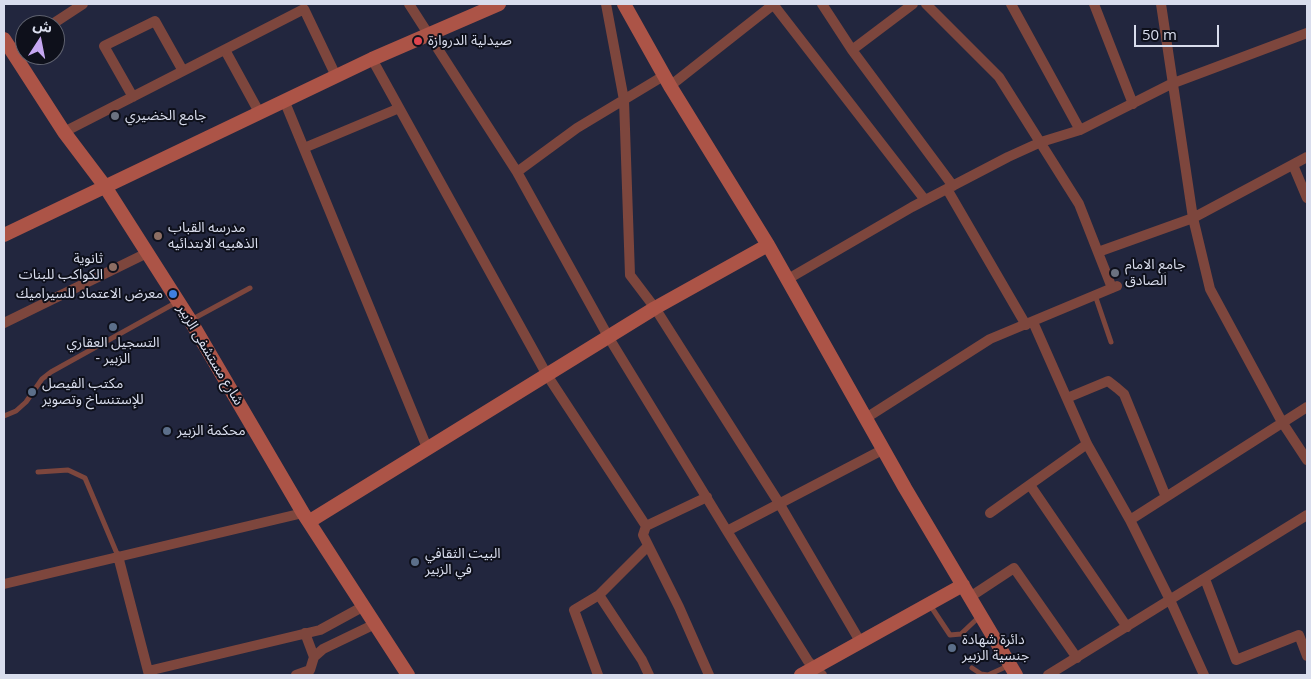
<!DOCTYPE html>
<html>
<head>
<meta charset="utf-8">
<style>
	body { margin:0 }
	#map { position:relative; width:1311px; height:679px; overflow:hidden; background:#22263e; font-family:"Open Sans","Noto Sans Arabic",sans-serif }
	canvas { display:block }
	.frame { position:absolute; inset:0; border:5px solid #d9dded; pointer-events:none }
	.north { position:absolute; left:15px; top:15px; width:50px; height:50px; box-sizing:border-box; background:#0e101b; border:1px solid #5f626f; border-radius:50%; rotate:11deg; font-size:14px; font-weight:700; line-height:20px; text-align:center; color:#d9dded }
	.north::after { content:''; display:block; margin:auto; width:18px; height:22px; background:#c5a7f1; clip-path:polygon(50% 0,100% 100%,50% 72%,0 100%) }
	.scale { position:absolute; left:1134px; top:25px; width:85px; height:22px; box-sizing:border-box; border:2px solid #d9dded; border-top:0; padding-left:6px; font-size:15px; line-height:18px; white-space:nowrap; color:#d9dded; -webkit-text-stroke:4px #0e101b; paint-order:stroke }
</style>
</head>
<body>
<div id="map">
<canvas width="1311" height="679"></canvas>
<div class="frame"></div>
<div class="north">ش</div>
<div class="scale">50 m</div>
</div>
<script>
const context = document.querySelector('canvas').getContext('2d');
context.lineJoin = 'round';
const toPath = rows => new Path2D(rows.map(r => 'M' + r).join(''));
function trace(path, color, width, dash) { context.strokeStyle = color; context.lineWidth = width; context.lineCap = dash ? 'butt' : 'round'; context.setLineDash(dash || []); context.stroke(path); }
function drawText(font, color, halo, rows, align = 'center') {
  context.font = font + ' "Open Sans","Noto Sans Arabic",sans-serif'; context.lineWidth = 4; context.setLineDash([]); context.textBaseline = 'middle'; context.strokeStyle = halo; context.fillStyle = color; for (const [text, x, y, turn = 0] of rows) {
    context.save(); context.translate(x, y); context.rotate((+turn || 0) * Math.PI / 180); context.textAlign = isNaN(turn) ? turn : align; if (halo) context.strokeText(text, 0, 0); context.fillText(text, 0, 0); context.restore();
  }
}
trace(toPath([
	[1095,295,1111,342],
	[191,320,250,288],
	[4,416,16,411,26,402,42,379,51,372,177,302],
	[38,472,68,470,85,478,118,556],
	[930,605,950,635,961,634,980,616],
	[972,668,981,674,988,675,1010,665]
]), '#7d463d', 5);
trace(toPath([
	[409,4,517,172,609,338,727,531,808,661,822,675],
	[606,4,624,100,630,275,655,308,779,503,861,643],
	[773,4,925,200],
	[822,4,852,50,953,186],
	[926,4,999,77,1079,204,1112,288],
	[1011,4,1080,130],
	[1094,4,1133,104],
	[1161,4,1193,218,1210,289,1282,422,1307,460],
	[51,25,83,4],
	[225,50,259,112],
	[852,50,913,4],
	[11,51,25,42],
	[372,59,547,375,646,526],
	[670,86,774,4],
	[133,97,104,46,155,21,183,71],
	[284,100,428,450],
	[64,132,304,9,336,76],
	[304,148,397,109],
	[1293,165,1307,198],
	[517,172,577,128,665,75],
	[947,189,1026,325],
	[1098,252,1193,218,1307,157],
	[788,279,912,207,1008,157,1041,142,1080,130,1171,84,1307,33],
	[1033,322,1087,444,1130,520,1170,600,1204,675],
	[4,323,147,253],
	[1067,398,1108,381,1117,388,1124,394,1166,497],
	[866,418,990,339,1117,286],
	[1030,485,1127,627],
	[707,497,646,526,643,535,679,607,709,675],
	[990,513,1087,444],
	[1130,520,1307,407],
	[727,531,884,449],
	[118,556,149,675],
	[1205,579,1236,660,1299,635,1307,656],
	[4,584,303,513],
	[599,595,642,660,649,675],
	[970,597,1014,568,1077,658],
	[305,633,314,657],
	[148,671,320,630,364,606],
	[296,675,310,670,314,657,323,649,375,624],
	[598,675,574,610,599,595,648,546],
	[1048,675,1307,515]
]), '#7d463d', 10);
trace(toPath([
	[624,4,670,86,768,245,905,488,1016,675],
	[4,39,64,132,104,185,190,320,303,513,408,675],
	[4,235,372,59,499,4],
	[310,521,655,308,768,245],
	[801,675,963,585]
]), '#ac5447', 14);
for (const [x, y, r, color] of [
	[418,41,5,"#e0444e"],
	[115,116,5,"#6b7280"],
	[158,236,5,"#8d6e63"],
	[113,267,5,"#8d6e63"],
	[1115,273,5,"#6b7280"],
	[173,294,5,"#3f7fe0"],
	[113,327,5,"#5c6f8a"],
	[32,392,5,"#5c6f8a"],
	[167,431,5,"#5c6f8a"],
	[415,562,5,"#5c6f8a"],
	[952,648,5,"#5c6f8a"]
]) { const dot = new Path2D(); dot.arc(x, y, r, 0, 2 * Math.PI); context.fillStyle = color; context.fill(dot); trace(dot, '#0e101b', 2); }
drawText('14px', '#d9dded', '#0e101b', [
	["صيدلية الدروازة",428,41],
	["جامع الخضيري",125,116],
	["مدرسه القباب",168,228],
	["الذهبيه الابتدائيه",168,244],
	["ثانوية",103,259,"right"],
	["الكواكب للبنات",103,275,"right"],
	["جامع الامام",1125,265],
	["الصادق",1125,281],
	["معرض الاعتماد للسيراميك",163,294,"right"],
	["التسجيل العقاري",113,343,"center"],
	["- الزبير",113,359,"center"],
	["مكتب الفيصل",42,384],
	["للإستنساخ وتصوير",42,400],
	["محكمة الزبير",177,431],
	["البيت الثقافي",425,554],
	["في الزبير",425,570],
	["دائرة شهادة",962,640],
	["جنسية الزبير",962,656]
], 'left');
drawText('14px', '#d9dded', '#0e101b', [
	["شارع مستشفى الزبير",210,355,59]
]);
</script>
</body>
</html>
